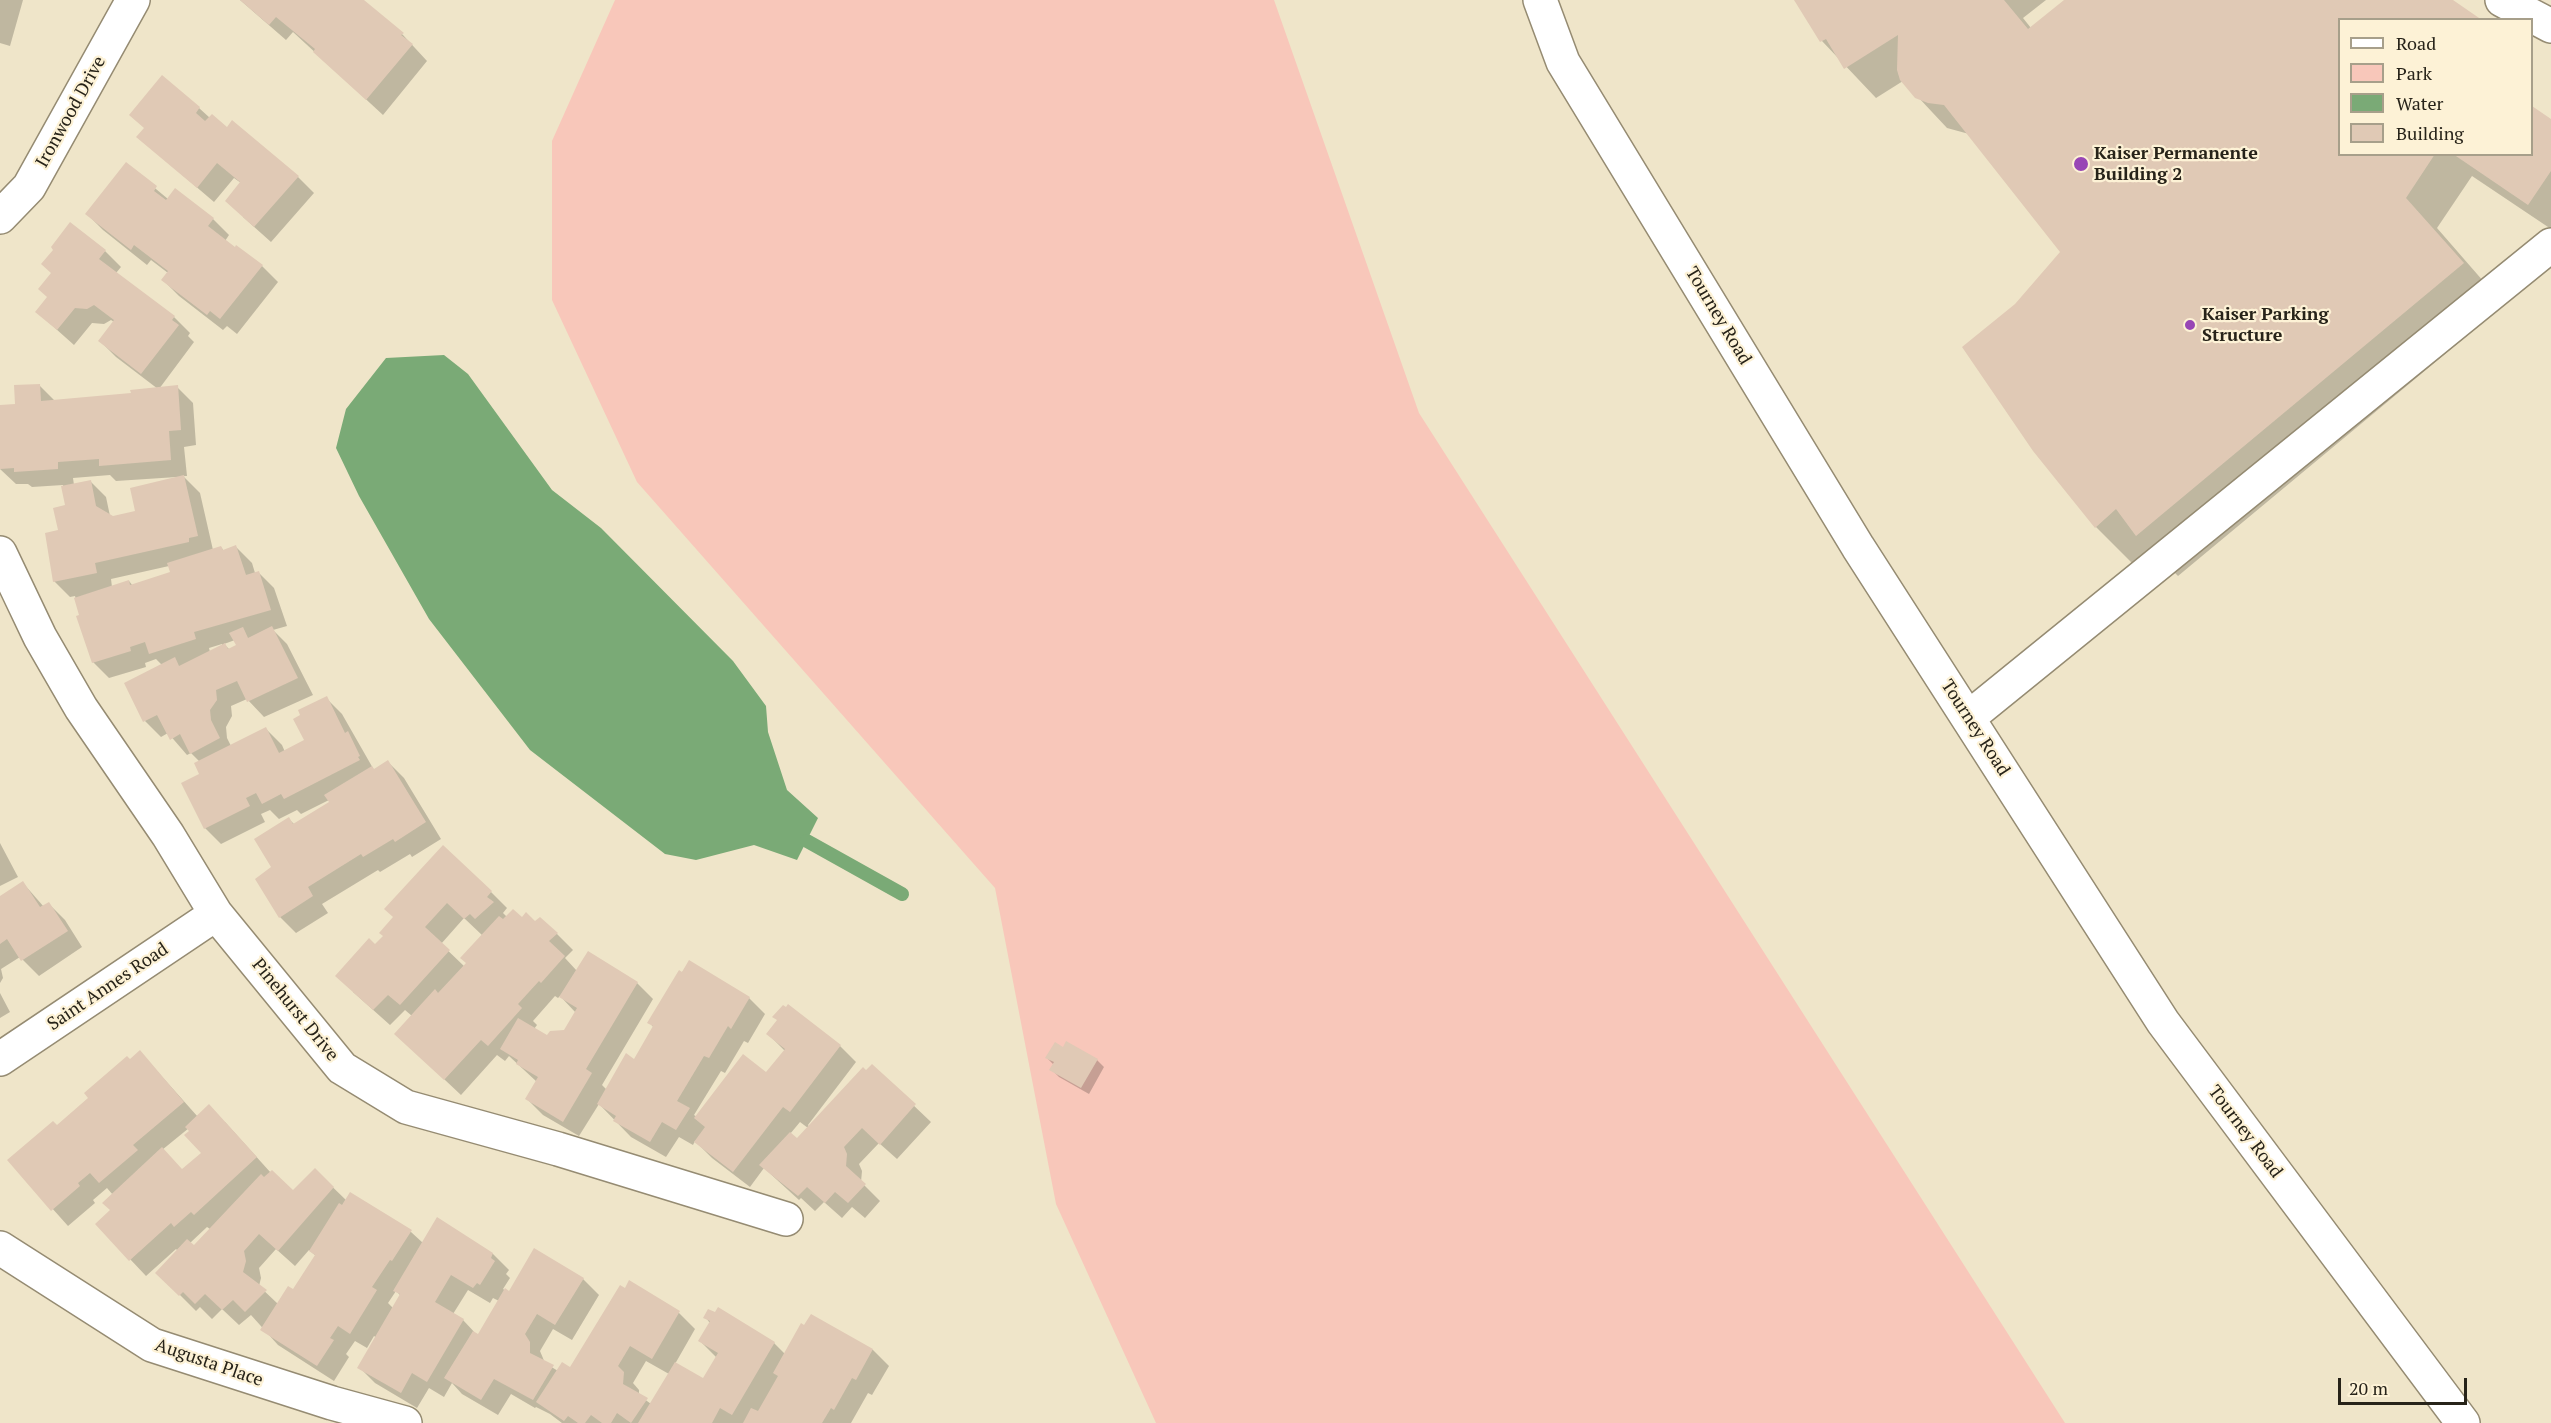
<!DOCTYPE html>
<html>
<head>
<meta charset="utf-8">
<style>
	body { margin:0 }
	#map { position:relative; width:2551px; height:1423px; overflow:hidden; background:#efe5c9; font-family:"PT Serif",serif }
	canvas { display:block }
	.legend { position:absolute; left:2338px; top:18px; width:195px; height:138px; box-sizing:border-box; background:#fdf2d6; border:2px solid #a79f8a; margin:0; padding:8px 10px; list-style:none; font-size:18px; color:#272319 }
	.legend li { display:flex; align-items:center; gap:12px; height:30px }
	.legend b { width:30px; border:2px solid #a79f8a }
	.scale { position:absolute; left:2338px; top:1378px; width:129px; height:27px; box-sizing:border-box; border:3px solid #272319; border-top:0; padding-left:8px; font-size:18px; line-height:21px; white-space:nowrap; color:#272319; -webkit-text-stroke:4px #fdf2d6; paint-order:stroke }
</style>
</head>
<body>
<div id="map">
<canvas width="2551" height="1423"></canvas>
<ul class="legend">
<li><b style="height:8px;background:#fff"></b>Road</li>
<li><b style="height:16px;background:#f8c7ba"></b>Park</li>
<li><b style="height:16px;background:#7aaa76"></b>Water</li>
<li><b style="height:16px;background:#e0c9b5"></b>Building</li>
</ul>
<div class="scale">20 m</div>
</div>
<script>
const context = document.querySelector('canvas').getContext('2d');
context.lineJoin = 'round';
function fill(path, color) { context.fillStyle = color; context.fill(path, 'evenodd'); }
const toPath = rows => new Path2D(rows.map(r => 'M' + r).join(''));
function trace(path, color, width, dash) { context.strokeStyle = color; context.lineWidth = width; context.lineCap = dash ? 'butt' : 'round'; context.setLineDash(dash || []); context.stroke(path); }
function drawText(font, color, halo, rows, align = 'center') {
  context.font = font + ' "PT Serif",serif'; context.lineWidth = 4.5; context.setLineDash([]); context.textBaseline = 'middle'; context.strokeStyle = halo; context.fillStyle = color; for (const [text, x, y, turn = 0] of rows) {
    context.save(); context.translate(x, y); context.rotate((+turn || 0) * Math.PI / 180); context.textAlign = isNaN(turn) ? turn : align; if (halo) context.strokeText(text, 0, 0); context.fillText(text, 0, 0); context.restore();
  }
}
fill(toPath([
	[615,0,1274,0,1419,413,2065,1423,1156,1423,1056,1204,995,888,637,482,552,300,552,141]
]), '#f8c7ba');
fill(toPath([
	[444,355,468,374,552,490,601,528,733,661,766,706,768,732,787,790,818,818,797,860,754,845,696,860,665,854,530,750,429,619,359,496,336,448,346,409,386,358]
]), '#7aaa76');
fill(toPath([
	[0,0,23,0,10,46,0,43],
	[240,0,362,0,403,35,427,61,383,115,293,32,286,40],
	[1795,0,2046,0,2023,18,2031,28,2067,0,2450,0,2340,20,2340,154,2532,154,2532,108,2551,121,2551,229,2472,176,2437,228,2504,305,2178,576,2154,552,2137,568,2096,527,2016,305,2062,252,1969,134,1947,128,1903,81,1876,98,1822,41],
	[199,108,210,118,298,177,314,193,271,242,243,217,241,183,234,178,214,202,138,137],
	[126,164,168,199,176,190,213,219,229,235,225,241,262,266,278,282,237,334,227,326,223,330,179,296,163,280,168,273,151,260,147,265,103,230,87,214],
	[105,251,121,267,116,273,174,317,190,333,188,336,194,342,159,389,177,387,193,403,196,445,184,447,187,476,183,476,200,493,213,550,221,547,224,551,236,547,252,563,255,573,258,572,274,588,287,626,273,630,287,644,313,695,264,717,247,699,231,706,232,716,226,727,227,738,231,746,266,729,282,745,285,752,306,741,326,698,342,714,374,770,388,762,404,778,441,839,412,857,410,854,380,872,378,870,322,904,328,913,296,933,280,917,272,867,289,819,295,825,331,803,329,800,301,814,297,810,279,819,270,810,261,814,265,822,221,844,205,828,200,762,191,753,187,755,168,733,161,737,145,721,163,666,156,659,145,663,146,667,109,678,93,662,75,596,70,597,54,581,60,531,67,506,63,485,32,487,28,484,16,484,0,469,0,406,17,405,39,385,55,401,132,395,158,389,116,357,100,341,114,322,111,320,104,324,92,323,74,345,37,312],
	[110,475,116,481,177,477,177,478,137,513,113,518,110,516,106,497,90,481,74,485,73,478],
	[169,566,171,573,133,586,129,581,112,587,111,579],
	[235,640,238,646,230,650,224,644],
	[222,644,222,646,210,652,209,648],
	[0,843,18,877,0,886],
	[23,883,44,907,49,904,65,920,82,947,39,976,20,957,1,969,3,978,0,983,0,898],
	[491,892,507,908,503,913,507,917,522,919,557,934,573,950,565,958,577,971,637,983,653,999,602,1085,607,1090,634,1061,654,1028,649,1022,689,962,749,998,765,1014,748,1043,744,1041,725,1073,721,1071,694,1115,697,1117,767,1074,785,1051,768,1034,840,1046,856,1062,808,1125,809,1127,872,1066,931,1122,897,1159,879,1143,859,1164,862,1171,861,1182,880,1201,865,1218,852,1207,842,1218,824,1202,815,1211,801,1198,799,1200,764,1168,750,1187,712,1158,695,1141,693,1145,679,1137,666,1157,631,1137,599,1104,579,1136,543,1115,527,1099,537,1082,509,1056,505,1061,497,1055,461,1095,412,1049,412,1016,405,1010,390,1025,353,992,375,946,384,937,395,918,386,909],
	[464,918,483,936,465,967,441,944],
	[555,996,558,998,560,996,576,1013,564,1032,547,1037,534,1029,537,1025,533,1021],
	[800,1122,808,1128,797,1140,790,1134],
	[0,993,10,1012,0,1018],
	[1064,1049,1097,1060,1104,1067,1089,1094,1059,1077,1051,1069,1054,1065,1047,1058],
	[140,1052,198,1117,225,1122,271,1173,293,1192,315,1170,347,1201,351,1194,411,1232,423,1243,437,1219,493,1254,509,1270,506,1274,510,1278,503,1289,509,1293,583,1279,599,1295,572,1340,553,1329,540,1351,545,1363,558,1371,571,1370,630,1283,679,1313,695,1329,675,1364,704,1381,716,1357,700,1341,710,1323,705,1317,774,1343,785,1354,812,1316,873,1350,889,1366,872,1395,868,1393,851,1423,562,1423,550,1414,536,1407,535,1408,511,1394,498,1415,462,1394,452,1383,444,1397,429,1388,417,1408,375,1383,359,1367,377,1338,374,1336,367,1348,355,1341,346,1354,349,1357,334,1381,278,1345,251,1315,239,1325,222,1309,212,1319,200,1307,196,1311,157,1272,178,1251,176,1249,146,1276,97,1224,112,1210,113,1195,107,1188,93,1200,95,1203,68,1226,9,1160,57,1127],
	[189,1128,203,1153,183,1171,162,1150],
	[207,1227,210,1229,194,1247,190,1243],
	[276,1249,295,1266,309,1250,316,1256,293,1291,278,1304,259,1286,261,1278,259,1268],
	[468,1290,490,1303,493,1298,499,1301,478,1336,463,1320,453,1314],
	[396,1291,401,1296,394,1309,388,1303],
	[646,1361,669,1374,651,1404,639,1395,639,1390,633,1383]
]), '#0003');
trace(toPath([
	[807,841,902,894]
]), '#7aaa76', 14);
fill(toPath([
	[240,0,364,0,404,33,401,35,413,44,366,100,313,52,315,49,276,17,269,25],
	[1794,0,2004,0,2028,29,2064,0,2453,0,2482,20,2340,20,2340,154,2435,154,2406,198,2464,263,2136,536,2116,509,2095,528,2033,451,1962,347,2015,304,2060,252,1944,105,1928,103,1915,98,1900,80,1897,70,1898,35,1844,69,1826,39,1820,42],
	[162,75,200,107,196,113,205,121,212,114,227,127,232,120,299,176,254,227,225,201,240,182,217,163,197,188,136,137,144,128,129,115],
	[2532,106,2551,119,2551,171,2528,205,2453,154,2532,154],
	[126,162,157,186,154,191,166,200,175,188,214,218,208,226,235,247,236,245,263,265,220,319,210,311,207,315,161,280,168,271,134,245,131,250,85,214],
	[70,222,106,250,99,259,175,316,172,320,179,325,141,374,98,341,114,320,94,305,87,309,75,308,57,330,35,312,47,297,38,289,51,273,41,264,53,250,51,247],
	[40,384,41,401,131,393,130,390,178,385,181,430,169,431,171,460,99,466,99,459,58,462,58,469,14,472,14,468,0,469,0,405,15,404,14,385],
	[184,475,198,536,189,538,189,542,95,563,97,573,53,582,45,533,58,530,53,508,65,505,61,486,91,480,96,506,113,516,135,511,130,488],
	[236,545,246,575,259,571,271,610,194,632,196,639,149,654,145,642,130,647,131,651,92,663,76,616,79,615,74,598,129,580,130,585,170,572,167,563,221,546,223,550],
	[272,626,298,678,247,702,237,681,216,690,217,700,210,710,211,720,220,738,190,754,180,734,170,740,157,715,143,722,124,683,175,657,179,666,225,643,228,649,236,645,229,633,243,627,248,638],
	[327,696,345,733,348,731,360,756,358,757,360,760,284,799,281,794,262,804,256,793,246,798,250,806,204,829,181,783,199,774,194,763,266,727,279,753,304,740,293,719,300,715,298,710],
	[388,760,426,822,395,842,393,839,363,857,361,854,308,887,313,896,279,918,255,879,271,867,254,839,289,817,293,824,329,802,324,795,372,766,374,769],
	[443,845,492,891,487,897,494,902,475,919,470,914,464,919,447,903,425,927,450,950,400,1005,388,995,373,1010,335,976,369,938,375,944,383,936,379,933,393,917,384,909],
	[23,881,40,907,49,902,68,931,21,961,7,939,0,944,0,896],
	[513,909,522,917,526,912,535,921,540,917,558,933,549,941,565,956,541,983,539,981,518,1004,522,1008,488,1046,481,1040,444,1080,394,1034,435,989,438,993,466,963,460,958,499,916,503,919],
	[588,951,638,982,586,1069,592,1073,563,1122,525,1099,538,1077,516,1064,518,1060,500,1049,518,1018,547,1035,550,1031,564,1030,577,1008,559,997],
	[689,960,750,997,731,1029,728,1026,709,1058,704,1056,677,1101,690,1108,676,1130,662,1122,650,1142,613,1121,616,1116,597,1104,626,1053,634,1059,653,1026,647,1023,679,970,682,972],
	[788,1004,841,1045,790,1112,783,1107,733,1172,694,1142,705,1127,694,1118,743,1054,766,1072,785,1049,766,1034,777,1020,772,1017,783,1005,786,1007],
	[1066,1041,1098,1059,1081,1088,1049,1070,1054,1062,1045,1058,1055,1042,1063,1047],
	[140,1050,184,1102,133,1145,138,1150,99,1183,90,1173,78,1183,80,1186,51,1211,7,1160,53,1121,57,1125,88,1098,84,1093,127,1056,130,1059],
	[872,1064,916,1104,880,1145,862,1128,844,1147,847,1154,846,1166,866,1184,848,1203,835,1192,825,1203,807,1187,798,1196,759,1165,790,1132,797,1138,863,1067,866,1070],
	[209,1104,257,1157,194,1215,191,1212,174,1227,171,1223,129,1261,95,1224,110,1210,102,1203,162,1147,182,1169,201,1153,184,1135,189,1131,185,1127],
	[315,1168,334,1187,278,1251,259,1234,244,1251,246,1261,243,1272,267,1290,245,1312,233,1300,222,1310,205,1294,195,1304,183,1292,179,1296,155,1273,187,1239,194,1245,261,1174,264,1177,272,1170,293,1190],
	[350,1192,412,1230,392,1261,390,1260,372,1287,377,1290,350,1334,338,1326,330,1338,334,1340,317,1366,260,1330,288,1286,293,1289,315,1255,309,1251,339,1203,342,1205],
	[437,1217,493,1253,491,1258,495,1261,480,1285,477,1283,473,1288,451,1275,435,1302,464,1319,427,1382,412,1373,401,1393,357,1368,400,1294,393,1291],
	[534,1248,584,1278,555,1325,537,1314,525,1334,530,1342,530,1353,554,1365,533,1400,494,1379,481,1400,444,1378,473,1331,478,1334,505,1288,509,1291],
	[629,1280,680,1311,652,1359,630,1346,618,1366,624,1372,623,1384,648,1398,631,1423,617,1413,611,1423,602,1423,591,1415,585,1423,578,1423,568,1416,564,1421,536,1402,562,1362,570,1367,620,1285,625,1288],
	[718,1307,775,1342,732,1415,720,1408,712,1423,638,1423,675,1362,703,1378,718,1353,698,1341,710,1321,703,1318,708,1309,715,1312],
	[811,1314,873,1349,856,1380,852,1378,834,1410,831,1408,822,1423,743,1423,751,1408,758,1411,778,1376,773,1373,801,1323,804,1325]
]), '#e0c9b5');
const minor = toPath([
	[1540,0,1563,62,1858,547,2163,1022,2463,1423],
	[2502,0,2551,26],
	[0,217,29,187,133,0],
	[0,553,40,637,81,708,168,835,216,914,342,1068,406,1107,558,1149,786,1219],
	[1968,718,2551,245],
	[0,1059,216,914],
	[0,1248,152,1345,332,1403,405,1423]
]);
trace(minor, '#958b72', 36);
trace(minor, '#fff', 33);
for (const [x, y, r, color] of [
	[2081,164,8,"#9846b5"],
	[2190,325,6,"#9846b5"]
]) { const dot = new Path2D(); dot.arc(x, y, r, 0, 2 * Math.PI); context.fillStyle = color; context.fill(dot); trace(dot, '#fdf2d6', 2); }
drawText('18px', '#272319', '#fdf2d6', [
	["Ironwood Drive",71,112,-61],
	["Tourney Road",1718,316,59],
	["Tourney Road",1975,728,57],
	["Saint Annes Road",108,987,-34],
	["Pinehurst Drive",295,1010,51],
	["Tourney Road",2245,1132,53],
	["Augusta Place",209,1363,19]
]);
drawText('bold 18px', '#272319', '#fdf2d6', [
	["Kaiser Permanente",2094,154],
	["Building 2",2094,175],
	["Kaiser Parking",2202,315],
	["Structure",2202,336]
], 'left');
</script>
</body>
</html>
